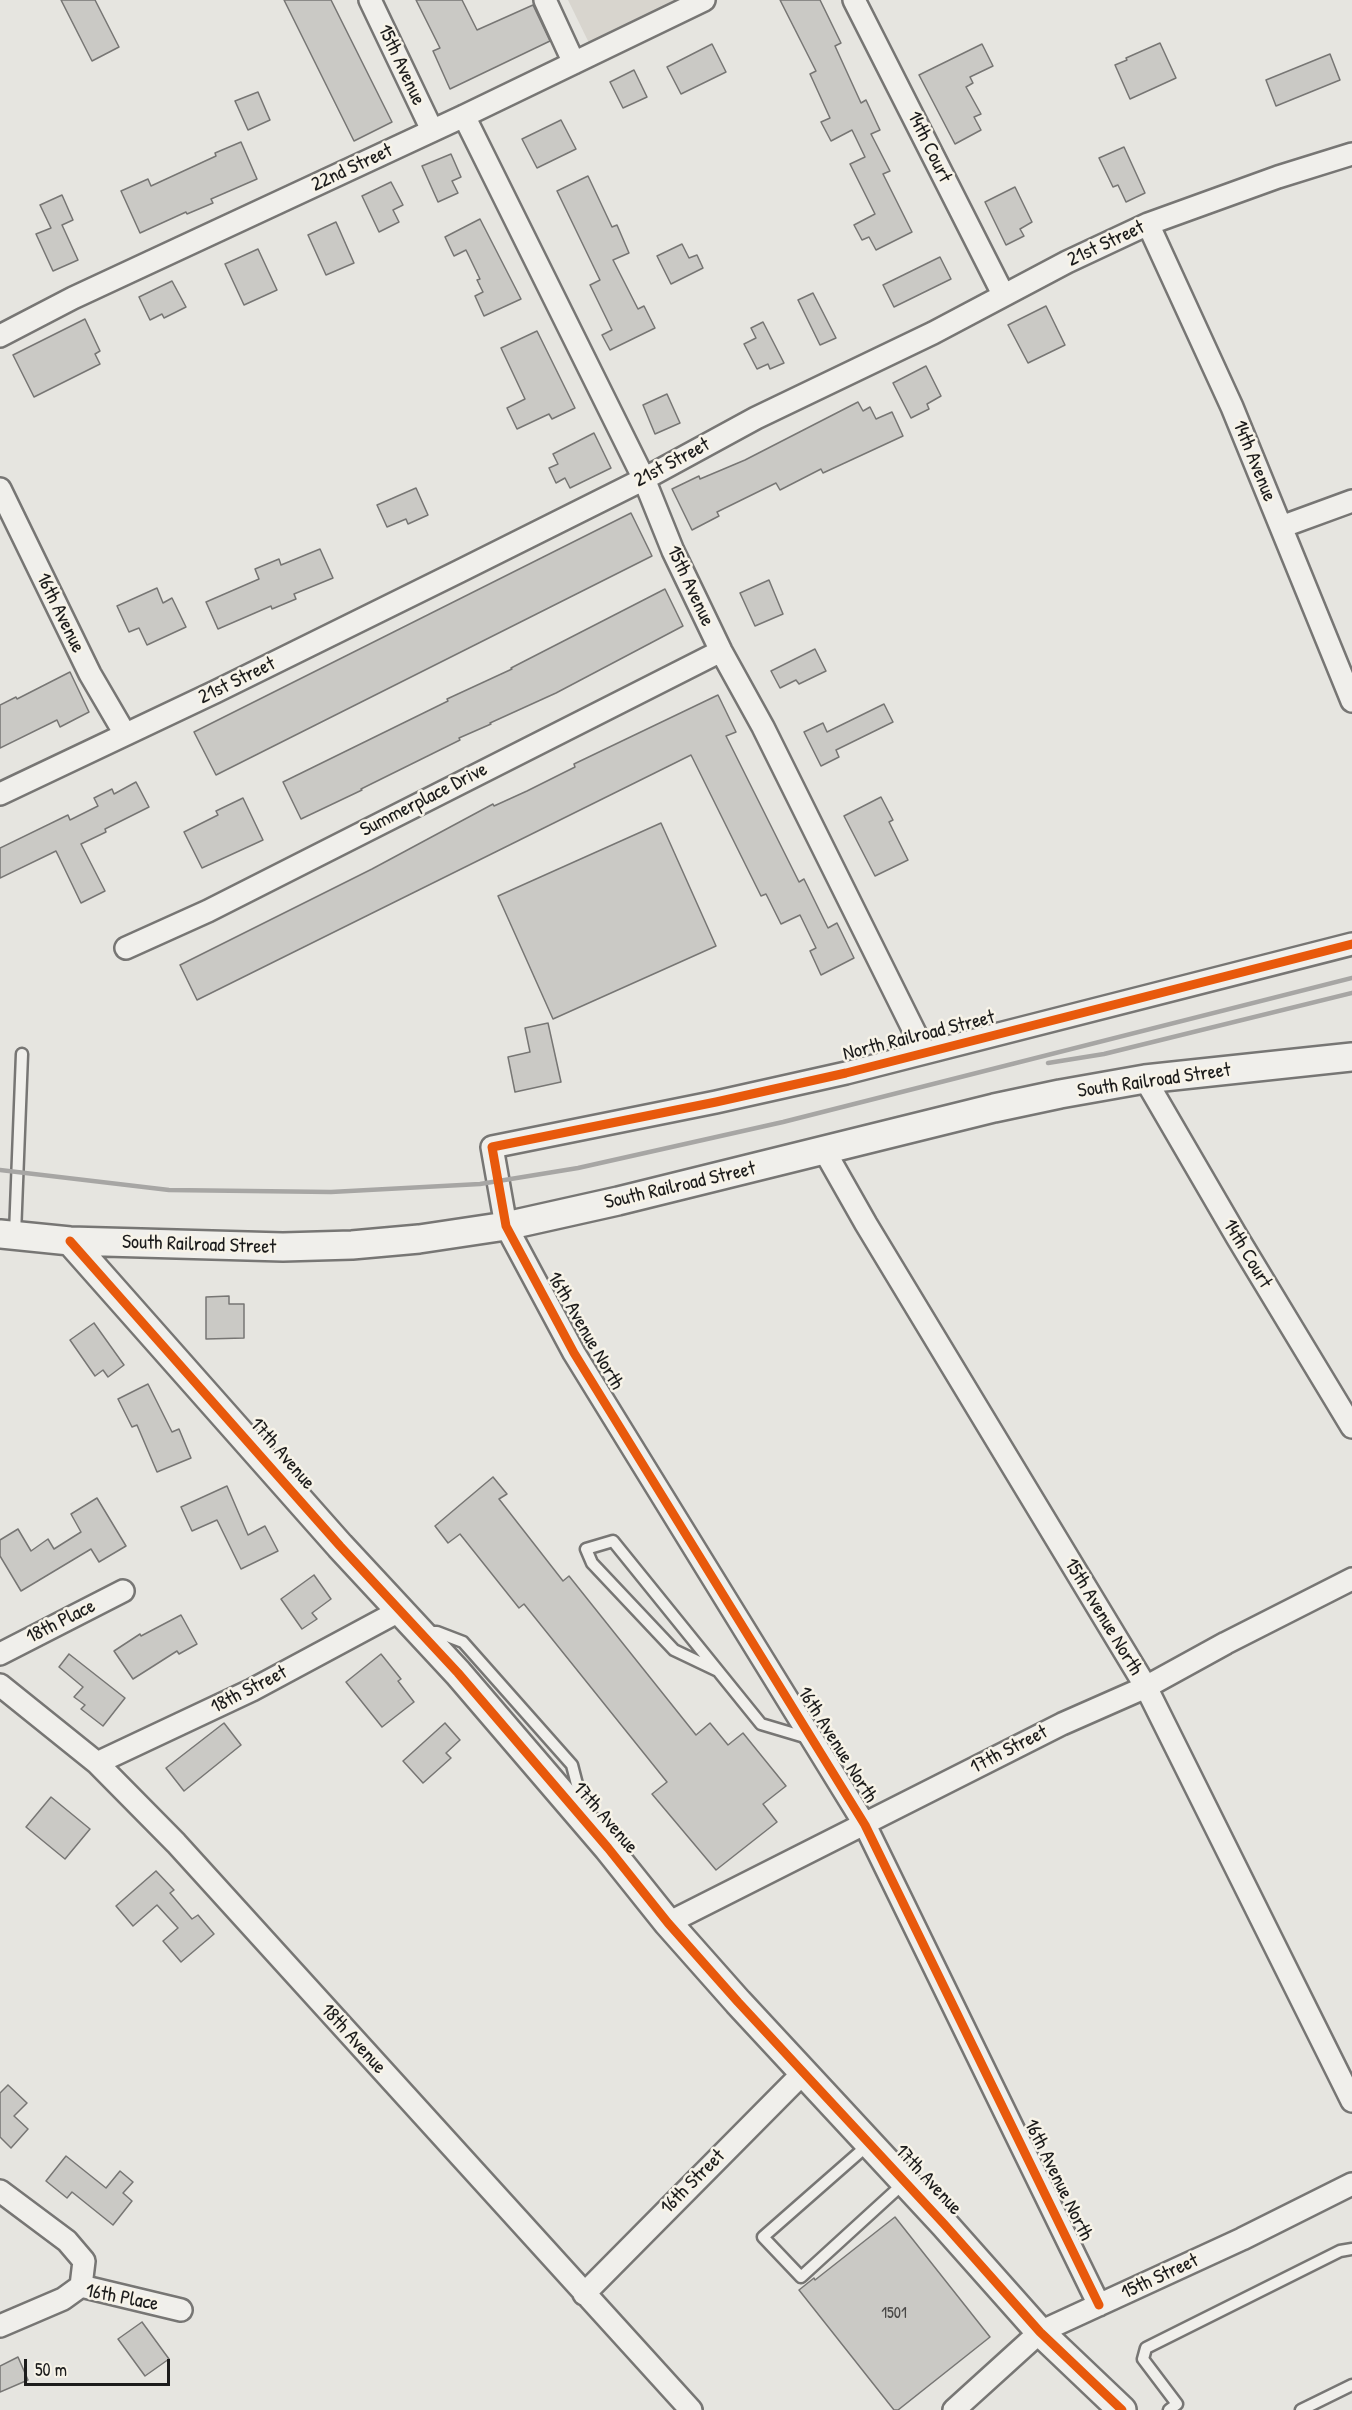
<!DOCTYPE html>
<html>
<head>
<meta charset="utf-8">
<style>
	body { margin:0 }
	#map { position:relative; width:1352px; height:2410px; overflow:hidden; background:#e6e5e0; font-family:"Patrick Hand",sans-serif }
	canvas { display:block }
	.scale { position:absolute; left:24px; top:2359px; width:146px; height:27px; box-sizing:border-box; border:3px solid #1c1c1c; border-top:0; padding-left:8px; font-size:18px; line-height:21px; white-space:nowrap; color:#1c1c1c; -webkit-text-stroke:4px #f7f3e8; paint-order:stroke }
</style>
</head>
<body>
<div id="map">
<canvas width="1352" height="2410"></canvas>
<div class="scale">50 m</div>
</div>
<script>
const context = document.querySelector('canvas').getContext('2d');
context.lineJoin = 'round';
function fill(path, color) { context.fillStyle = color; context.fill(path, 'evenodd'); }
const toPath = rows => new Path2D(rows.map(r => 'M' + r).join(''));
function trace(path, color, width, dash) { context.strokeStyle = color; context.lineWidth = width; context.lineCap = dash ? 'butt' : 'round'; context.setLineDash(dash || []); context.stroke(path); }
function drawText(font, color, halo, rows, align = 'center') {
  context.font = font + ' "Patrick Hand",sans-serif'; context.lineWidth = 5; context.setLineDash([]); context.textBaseline = 'middle'; context.strokeStyle = halo; context.fillStyle = color; for (const [text, x, y, turn = 0] of rows) {
    context.save(); context.translate(x, y); context.rotate((+turn || 0) * Math.PI / 180); context.textAlign = isNaN(turn) ? turn : align; if (halo) context.strokeText(text, 0, 0); context.fillText(text, 0, 0); context.restore();
  }
}
fill(toPath([
	[568,0,680,0,590,45]
]), '#d8d5ce');
const building = toPath([
	[61,0,95,0,119,47,92,61,61,0],
	[284,0,331,0,392,122,354,141,284,0],
	[416,0,462,0,477,30,533,5,550,41,450,89,433,51,440,48,416,0],
	[780,0,820,0,841,43,835,46,861,103,866,100,880,130,871,134,890,171,883,174,912,232,876,250,869,237,862,240,854,225,875,214,850,164,865,157,852,130,831,141,821,122,830,118,810,74,816,71,780,0],
	[1160,43,1176,78,1130,99,1115,65,1127,60,1126,58,1160,43],
	[712,44,726,72,681,94,667,67,712,44],
	[982,44,993,66,970,77,973,83,966,87,981,114,974,117,981,130,955,144,919,75,982,44],
	[1330,54,1340,80,1276,106,1266,80,1330,54],
	[634,70,647,97,623,108,610,82,634,70],
	[258,92,270,120,248,130,235,101,258,92],
	[561,120,576,149,537,168,522,139,561,120],
	[241,142,257,179,211,199,213,203,187,214,186,212,140,233,121,191,148,179,151,186,216,156,215,153,241,142],
	[1124,147,1145,193,1126,202,1118,185,1113,187,1099,158,1124,147],
	[451,154,461,177,452,181,458,193,438,202,422,166,451,154],
	[588,176,612,227,617,225,629,253,613,260,638,309,644,306,655,328,610,350,602,335,612,330,590,285,600,280,557,191,588,176],
	[391,182,403,205,393,210,399,222,379,232,362,196,391,182],
	[1015,187,1032,222,1020,229,1024,236,1006,245,985,202,1015,187],
	[62,195,73,220,62,225,78,260,53,271,36,234,51,228,40,205,62,195],
	[480,219,521,299,484,316,475,296,483,292,477,280,480,279,466,250,454,256,445,237,480,219],
	[336,222,354,263,326,275,308,235,336,222],
	[682,244,689,258,697,255,703,268,671,284,657,256,682,244],
	[258,249,277,290,244,305,225,264,258,249],
	[940,257,951,279,894,307,883,285,940,257],
	[172,281,186,307,164,318,162,314,150,320,139,297,172,281],
	[813,293,836,338,820,345,798,300,813,293],
	[1046,306,1065,345,1028,363,1008,325,1046,306],
	[85,319,100,351,95,354,100,364,34,397,13,355,85,319],
	[763,322,784,363,770,369,768,364,757,369,744,344,756,338,751,328,763,322],
	[537,331,575,408,552,419,549,414,517,429,507,408,525,399,501,348,537,331],
	[926,366,941,396,927,404,929,409,911,418,893,383,926,366],
	[667,394,680,423,655,434,643,405,667,394],
	[858,402,863,411,870,407,876,419,892,412,903,436,823,473,821,469,780,490,776,483,717,512,719,516,692,530,672,489,699,476,700,479,745,460,858,402],
	[594,433,611,468,570,488,565,478,556,483,549,468,558,464,553,454,594,433],
	[416,488,428,515,408,524,406,519,387,527,377,505,416,488],
	[631,513,652,556,216,775,194,732,631,513],
	[320,549,333,578,294,594,296,599,272,609,271,606,218,629,206,602,259,579,255,569,279,559,281,565,320,549],
	[769,580,783,614,755,626,740,593,769,580],
	[157,588,163,603,172,598,186,627,147,645,139,628,129,632,117,606,157,588],
	[665,589,683,626,556,693,490,723,491,724,459,738,460,740,361,789,362,790,301,819,283,782,448,701,447,699,512,669,511,668,665,589],
	[815,649,826,671,799,684,796,680,780,688,771,671,815,649],
	[70,672,89,712,60,727,57,720,0,748,0,705,16,697,17,699,70,672],
	[718,695,736,732,726,736,799,882,804,879,828,928,837,923,854,958,821,975,810,951,816,948,800,915,781,924,766,894,761,896,691,755,197,1000,180,965,372,869,493,804,494,806,527,791,575,767,574,764,718,695],
	[884,704,893,722,836,750,839,757,821,766,804,732,823,723,827,732,884,704],
	[136,782,149,807,105,829,106,832,81,844,105,891,81,903,56,851,0,878,0,848,68,815,70,820,98,806,94,798,112,789,114,794,136,782],
	[881,797,893,820,889,822,908,860,875,876,844,816,881,797],
	[243,798,263,840,202,868,184,832,218,815,216,811,243,798],
	[661,823,716,946,553,1019,498,896,661,823],
	[548,1023,561,1082,515,1092,508,1057,530,1052,525,1028,548,1023],
	[229,1296,229,1304,244,1304,244,1338,206,1339,206,1297,229,1296],
	[94,1323,124,1365,108,1377,103,1370,95,1376,70,1340,94,1323],
	[148,1384,172,1432,179,1429,191,1458,157,1472,137,1425,132,1427,118,1399,148,1384],
	[493,1477,507,1494,499,1499,563,1581,569,1576,696,1735,710,1723,728,1745,743,1733,786,1786,763,1804,777,1822,716,1870,652,1794,667,1782,524,1604,519,1608,460,1534,448,1543,435,1526,493,1477],
	[227,1486,248,1535,265,1526,278,1551,241,1569,217,1520,192,1531,181,1507,227,1486],
	[97,1498,126,1546,99,1562,91,1549,21,1591,0,1556,0,1540,18,1529,31,1551,48,1539,54,1549,81,1532,71,1514,97,1498],
	[314,1575,331,1599,312,1613,317,1619,302,1629,281,1599,314,1575],
	[181,1615,197,1644,179,1654,177,1651,133,1679,114,1651,140,1634,141,1636,181,1615],
	[69,1654,125,1698,103,1726,81,1709,85,1705,74,1697,83,1687,59,1667,69,1654],
	[381,1654,401,1679,398,1681,414,1702,382,1727,346,1682,381,1654],
	[224,1723,241,1745,184,1791,166,1768,224,1723],
	[445,1723,460,1740,446,1753,451,1758,423,1783,403,1761,445,1723],
	[51,1797,90,1829,65,1859,26,1827,51,1797],
	[156,1871,174,1890,170,1893,192,1919,198,1915,214,1934,181,1962,163,1941,178,1928,157,1905,133,1926,116,1906,156,1871],
	[8,2085,27,2103,14,2116,28,2129,11,2148,0,2137,0,2093,8,2085],
	[66,2156,106,2188,120,2171,133,2182,123,2193,132,2201,113,2225,72,2192,67,2198,46,2181,66,2156],
	[895,2217,990,2337,898,2410,894,2410,799,2290,814,2278,815,2280,895,2217],
	[142,2322,169,2359,145,2376,118,2339,142,2322],
	[18,2357,28,2380,0,2392,0,2366,18,2357]
]);
fill(building, '#cac9c5');
trace(building, '#777674', 1.5);
const service = toPath([
	[15,1234,22,1054],
	[425,1632,437,1632,463,1642,572,1765,579,1792,579,1806],
	[718,1671,674,1650,592,1563,586,1549,613,1541,761,1724,808,1738],
	[869,2144,763,2237,801,2277,905,2182],
	[1169,2410,1177,2404,1143,2359,1146,2348,1340,2251,1352,2249],
	[1301,2410,1352,2385]
]);
const minor = toPath([
	[370,0,432,130],
	[545,0,574,63],
	[854,0,1003,294],
	[464,116,644,479,673,551,721,651,763,727,924,1051],
	[1148,224,1232,407,1352,701],
	[0,336,73,298,464,116,704,0],
	[0,489,90,674,125,734],
	[1281,527,1352,501],
	[0,794,215,692,460,571,644,479,756,418,933,333,1067,262,1148,224,1278,177,1352,154],
	[126,948,208,911,721,651],
	[1145,1079,1237,1237,1352,1427],
	[824,1150,866,1224,1146,1687,1352,2101],
	[0,1654,123,1591],
	[0,1685,97,1763,176,1843,691,2410],
	[97,1763,252,1690,399,1611],
	[668,1923,1062,1724,1146,1687,1226,1643,1352,1579],
	[0,2191,67,2241,84,2261,81,2286],
	[584,2294,804,2072],
	[1099,2305,865,1825,574,1353,506,1226,492,1147,716,1102,846,1073,1352,944],
	[0,2326,63,2299,81,2286,181,2310],
	[954,2410,1040,2332,1242,2239,1352,2184]
]);
const tertiary = toPath([
	[0,1234,70,1241,283,1247,352,1245,419,1239,506,1226,618,1201,994,1108,1060,1094,1145,1079,1352,1057],
	[70,1241,340,1546,458,1673,608,1848,668,1923,738,2002,944,2224,1040,2332,1122,2410]
]);
trace(service, '#777674', 15);
trace(minor, '#777674', 26);
trace(tertiary, '#777674', 32);
trace(service, '#f0efeb', 10);
trace(minor, '#f0efeb', 21);
trace(tertiary, '#f0efeb', 27);
trace(toPath([
	[1048,1063,1104,1054,1352,993],
	[0,1170,169,1190,331,1192,480,1184,578,1168,783,1122,1352,978]
]), '#a7a6a4', 4.5);
trace(toPath([
	[70,1241,340,1546,458,1673,608,1848,668,1923,738,2002,944,2224,1040,2332,1122,2410],
	[1099,2305,865,1825,574,1353,506,1226,492,1147,716,1102,846,1073,1352,944]
]), '#e8590c', 9);
drawText('16px', '#484746', null, [
	["1501",894,2314]
]);
drawText('20px', '#1c1c1c', '#f7f3e8', [
	["15th Avenue",401,65,65],
	["14th Court",929,147,64],
	["22nd Street",352,168,-25],
	["21st Street",1106,244,-25],
	["14th Avenue",1254,461,68],
	["21st Street",672,463,-28],
	["15th Avenue",690,586,65],
	["16th Avenue",60,613,64],
	["21st Street",237,681,-26],
	["Summerplace Drive",424,800,-27],
	["North Railroad Street",919,1036,-14],
	["South Railroad Street",1154,1081,-8],
	["South Railroad Street",680,1186,-13],
	["South Railroad Street",199,1245,2],
	["14th Court",1247,1254,59],
	["16th Avenue North",585,1331,60],
	["17th Avenue",282,1454,49],
	["15th Avenue North",1103,1617,59],
	["18th Place",61,1622,-27],
	["18th Street",249,1690,-27],
	["16th Avenue North",837,1745,58],
	["17th Street",1009,1750,-27],
	["17th Avenue",605,1818,49],
	["18th Avenue",353,2039,48],
	["17th Avenue",928,2180,47],
	["16th Avenue North",1058,2180,64],
	["16th Street",693,2182,-45],
	["15th Street",1160,2277,-25],
	["16th Place",122,2298,11]
]);
</script>
</body>
</html>
